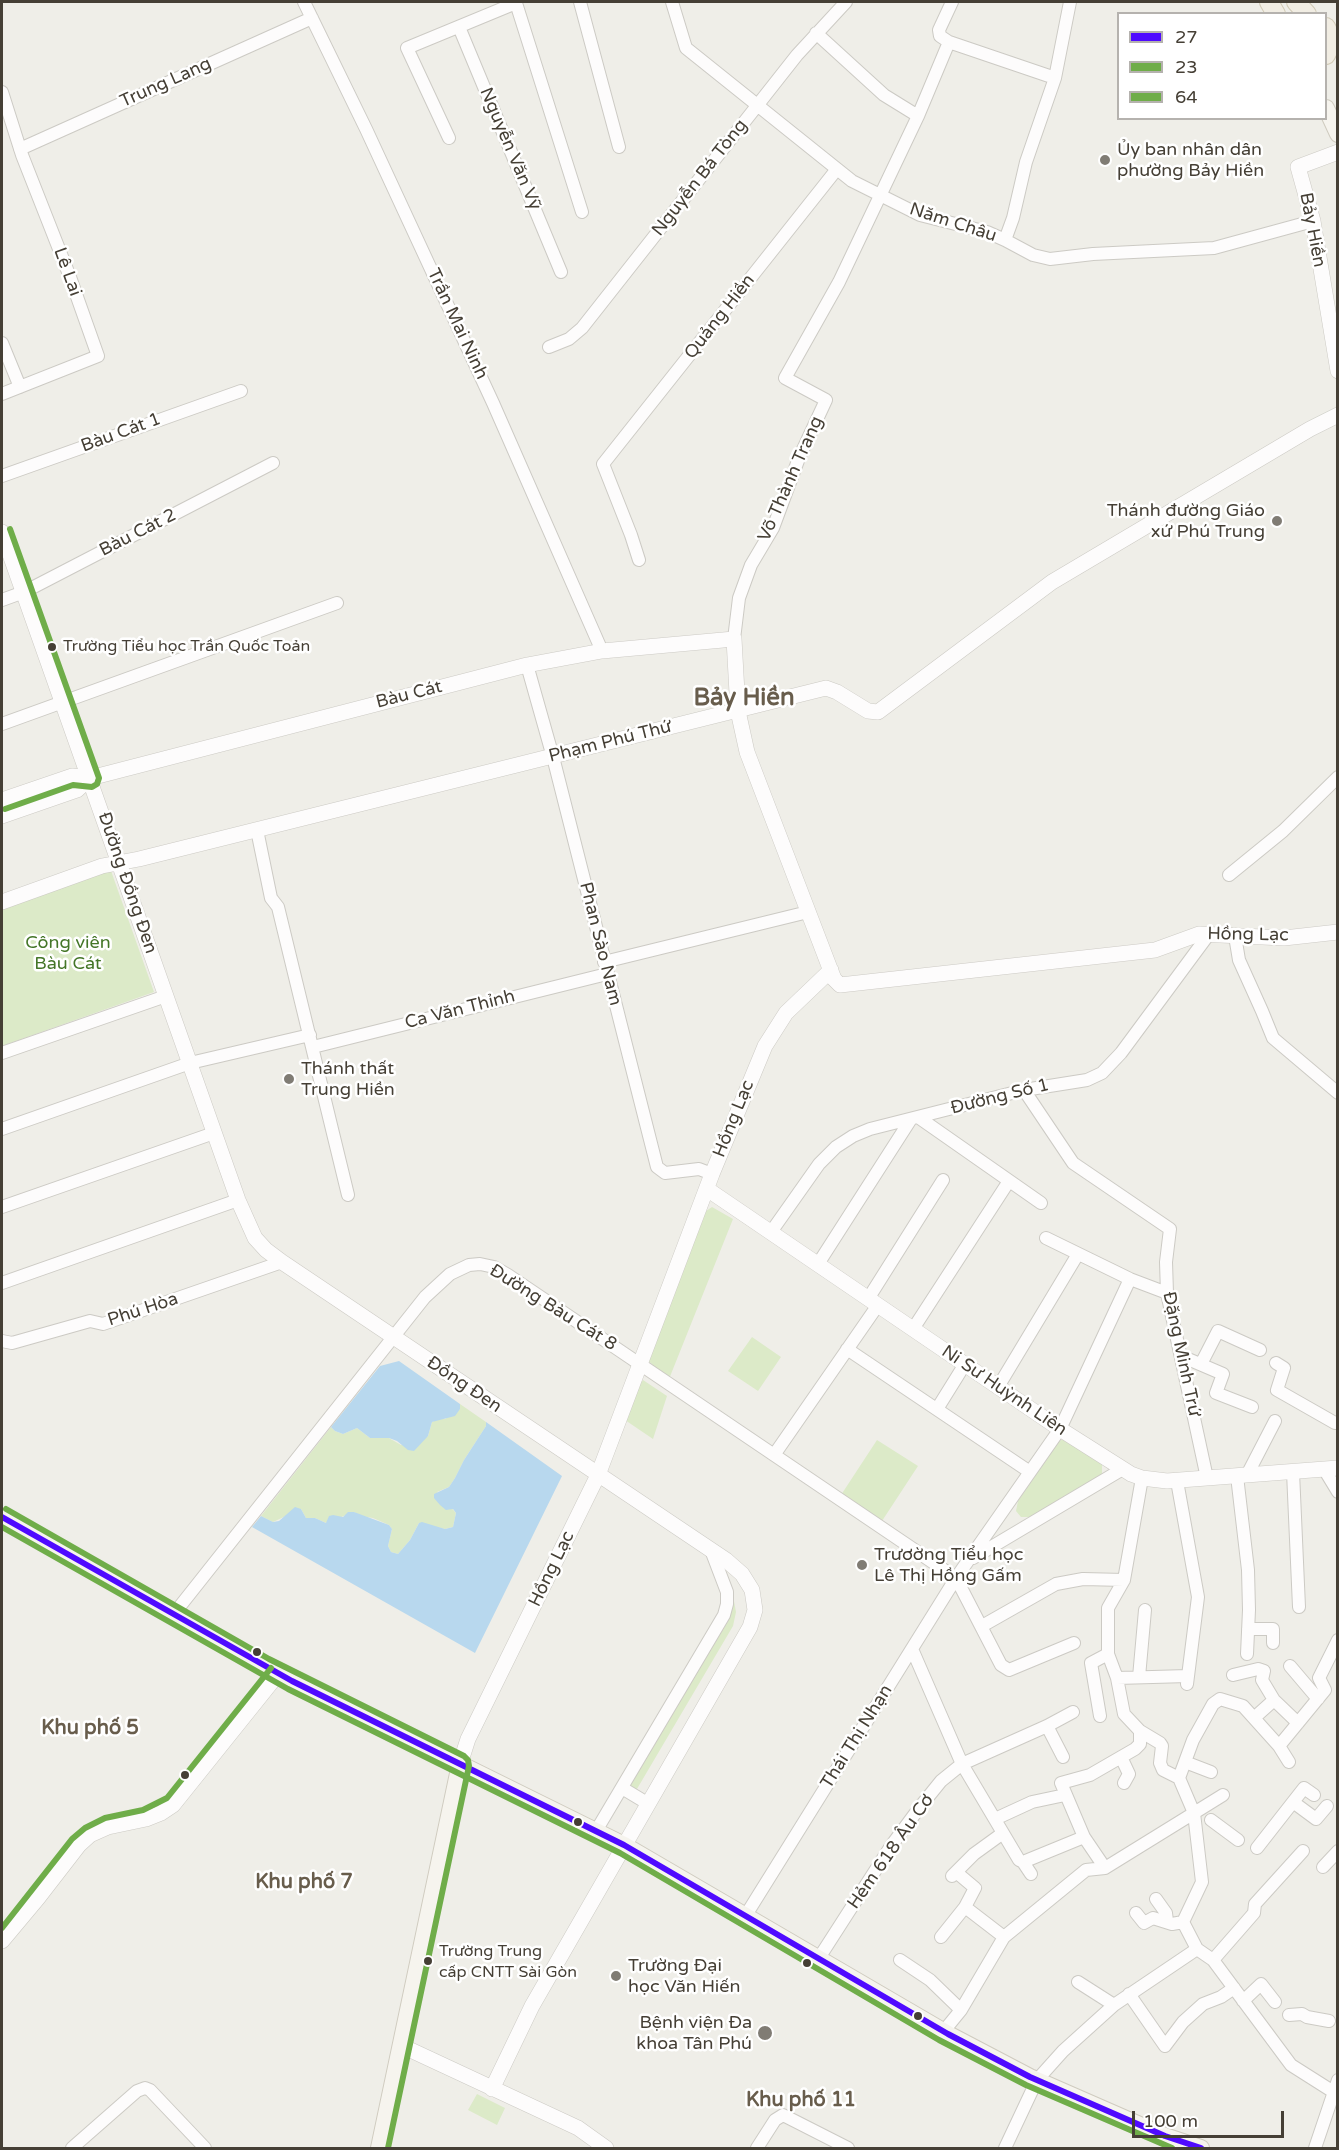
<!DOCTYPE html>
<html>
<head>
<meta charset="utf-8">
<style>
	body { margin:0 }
	#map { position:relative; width:1339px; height:2150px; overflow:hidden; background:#efeee8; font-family:"Varela Round",sans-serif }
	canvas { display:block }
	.frame { position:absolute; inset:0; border:3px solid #453f35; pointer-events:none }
	.legend { position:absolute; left:1117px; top:12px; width:210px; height:108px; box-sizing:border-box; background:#fff; border:2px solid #b5b2ae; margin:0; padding:8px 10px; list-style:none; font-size:18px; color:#453f35 }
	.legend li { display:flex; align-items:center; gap:12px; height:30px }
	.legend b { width:30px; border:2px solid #b5b2ae }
	.scale { position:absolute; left:1132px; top:2111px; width:152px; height:27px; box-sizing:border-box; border:3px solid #453f35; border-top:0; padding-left:8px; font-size:18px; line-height:21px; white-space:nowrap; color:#453f35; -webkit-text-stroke:4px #fff; paint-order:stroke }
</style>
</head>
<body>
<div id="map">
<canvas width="1339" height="2150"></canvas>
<div class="frame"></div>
<ul class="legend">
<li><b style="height:8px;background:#4f0aff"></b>27</li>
<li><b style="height:8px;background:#6fad49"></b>23</li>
<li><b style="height:8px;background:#6fad49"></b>64</li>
</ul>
<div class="scale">100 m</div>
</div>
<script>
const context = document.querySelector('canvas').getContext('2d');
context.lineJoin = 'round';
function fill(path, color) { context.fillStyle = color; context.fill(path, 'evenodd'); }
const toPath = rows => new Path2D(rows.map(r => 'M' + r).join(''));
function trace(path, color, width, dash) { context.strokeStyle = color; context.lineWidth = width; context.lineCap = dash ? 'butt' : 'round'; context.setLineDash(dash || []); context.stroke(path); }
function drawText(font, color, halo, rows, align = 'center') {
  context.font = font + ' "Varela Round",sans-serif'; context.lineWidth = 5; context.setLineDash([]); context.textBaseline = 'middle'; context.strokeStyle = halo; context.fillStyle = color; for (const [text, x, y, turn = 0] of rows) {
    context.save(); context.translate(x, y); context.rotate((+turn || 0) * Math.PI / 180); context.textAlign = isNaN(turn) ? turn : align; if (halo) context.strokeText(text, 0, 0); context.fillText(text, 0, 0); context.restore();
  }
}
fill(toPath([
	[110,868,154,992,2,1046,2,907],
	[712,1207,733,1219,669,1379,646,1359,706,1211],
	[752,1337,781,1357,758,1391,728,1371],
	[643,1380,667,1396,653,1439,625,1420,638,1387],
	[460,1404,486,1422,486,1426,464,1460,455,1478,449,1487,437,1492,456,1513,453,1527,445,1529,419,1523,410,1540,398,1554,391,1552,388,1546,392,1529,389,1525,373,1518,360,1516,354,1512,326,1523,315,1518,306,1518,301,1509,273,1522,261,1516,331,1427,335,1431,343,1434,357,1428,370,1438,389,1438,401,1445,428,1436,432,1422,438,1419,445,1419,460,1409],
	[1064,1439,1102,1464,1102,1474,1031,1517,1021,1517,1016,1511,1018,1501,1059,1441],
	[877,1440,918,1466,882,1521,841,1495],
	[731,1585,736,1612,733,1626,634,1794,626,1789,727,1623,732,1608],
	[477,2094,505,2108,497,2125,468,2110]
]), '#dceac8');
fill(toPath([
	[399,1361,460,1404,460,1409,455,1416,432,1422,428,1436,414,1451,408,1450,397,1441,389,1438,370,1438,357,1428,343,1434,335,1431,331,1427,380,1366],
	[486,1422,562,1476,475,1653,252,1527,261,1516,273,1522,279,1521,295,1507,301,1509,306,1518,315,1518,326,1523,329,1516,333,1515,343,1517,348,1512,354,1512,389,1525,392,1529,388,1546,391,1552,398,1554,410,1540,419,1523,422,1522,445,1529,453,1527,456,1513,453,1509,446,1510,440,1505,434,1498,434,1494,449,1487,455,1478,464,1460,486,1426]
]), '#b8d8ee');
const minor = toPath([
	[304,2,366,129,493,403,602,651],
	[580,2,619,147],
	[672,2,686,48,852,181,920,215,987,232,1005,240,1033,255,1050,259,1093,254,1214,248,1313,221],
	[459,27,561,272],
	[816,33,884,95,918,116],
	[949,42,1055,78],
	[2,92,22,155,70,277,98,356,2,394],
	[449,138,407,48,516,3,582,212],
	[20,149,312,18],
	[1005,240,1013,218,1026,162,1055,78,1070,2],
	[2,343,20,387],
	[549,347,569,339,582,328,797,55,846,2],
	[2,476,241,391],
	[639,560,631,535,603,464,837,169],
	[2,600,24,592,273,463],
	[734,639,739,598,751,565,773,528,799,458,826,400,785,378,839,282,918,116,949,42,940,36,939,30,952,2],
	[527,665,553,757,657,1167,665,1173,699,1169,712,1174],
	[2,724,337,603],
	[257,830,271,898,278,907,348,1195],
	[1229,875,1283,831,1338,777],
	[1235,936,1239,960,1262,1011,1273,1038,1338,1093],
	[604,962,808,912],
	[313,1047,607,974],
	[2,1053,166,996],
	[1024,1090,1073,1163,1170,1229,1166,1262,1167,1293,1207,1478],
	[918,1117,1041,1203],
	[2,1129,190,1063,310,1035],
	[2,1207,214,1133],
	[771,1232,819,1164,836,1147,853,1136,870,1129,1024,1090,1087,1080,1102,1073,1121,1053,1209,934],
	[1046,1238,1130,1279,1167,1293],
	[818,1264,911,1119],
	[2,1283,238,1200],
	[868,1299,943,1180],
	[913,1329,1009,1181],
	[2,1341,12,1343,90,1321,103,1324,282,1262],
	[847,1349,1030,1472],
	[1181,1356,1223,1374,1216,1393,1252,1407],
	[1276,1363,1284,1368,1277,1390,1335,1423],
	[1201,1364,1218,1331,1260,1350],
	[998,1387,1078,1254],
	[937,1409,965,1364],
	[774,1455,878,1305],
	[1324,1469,1338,1492],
	[1293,1472,1299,1607],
	[1247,1475,1275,1421],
	[1237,1476,1248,1570,1249,1610,1247,1654],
	[1142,1478,1124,1580,1108,1608,1108,1654,1117,1678,1124,1714,1140,1731,1160,1743,1162,1746,1160,1763,1163,1770,1179,1778],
	[1177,1481,1198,1597,1187,1684],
	[973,1558,1121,1470],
	[173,1615,425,1297,450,1274,469,1265,480,1264,494,1267,508,1275,956,1578,1001,1665,1009,1670,1074,1643],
	[982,1626,1056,1584,1083,1579,1124,1580],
	[1248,1629,1273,1629,1273,1643],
	[912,1649,962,1764,1019,1860,1023,1862,1031,1874],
	[1290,1666,1318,1699],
	[1233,1675,1258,1669,1264,1671,1262,1680,1274,1700,1298,1723],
	[1139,1677,1145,1610],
	[1117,1678,1188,1676],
	[1100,1716,1091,1663,1108,1654],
	[1254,1718,1274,1700],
	[1047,1726,1063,1757],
	[1121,1757,1129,1774,1124,1783],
	[1185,1762,1211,1772],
	[1289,1762,1279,1746,1325,1690,1319,1678,1338,1640],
	[622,1788,647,1803],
	[1293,1802,1304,1788,1314,1795],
	[995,1819,1032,1802,1065,1795],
	[1211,1820,1238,1840],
	[596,1831,724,1615,727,1604,727,1592,711,1550],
	[1257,1848,1293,1802,1316,1819,1327,1806],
	[1023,1862,1084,1837],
	[1323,1867,1338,1851],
	[1105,1868,1084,1837,1061,1783,1090,1775,1135,1749,1140,1744,1140,1731],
	[956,1872,975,1888,965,1907],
	[952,1876,974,1854,1003,1833],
	[1156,1899,1166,1913,1167,1921],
	[1136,1913,1144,1923,1153,1918,1172,1924,1183,1922],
	[746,1915,956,1578,1060,1429,1130,1279],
	[941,1937,965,1907,1004,1937],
	[1197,1949,1183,1922,1202,1882,1194,1813,1223,1795],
	[819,1958,891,1846,920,1807,941,1781,962,1764,1047,1726,1073,1712],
	[900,1960,930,1980,961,2010],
	[1213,1960,1291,2065,1332,2091],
	[1078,1982,1114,2005],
	[1129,1994,1165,2046,1183,2022,1203,2004,1221,1997,1234,1988],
	[1243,2001,1261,1984,1275,2002],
	[1289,2015,1302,2014,1307,2017,1329,2021],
	[943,2032,961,2010,1004,1937,1086,1870,1105,1868,1194,1813,1179,1778,1193,1740,1213,1704,1220,1699,1243,1706,1279,1746],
	[72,2148,137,2091,145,2088,150,2090,205,2148],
	[757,2148,775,2120,783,2115,848,2148],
	[1005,2148,1037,2080,1063,2051,1114,2005,1197,1949,1213,1960,1254,1913,1255,1904,1303,1851],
	[1315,2148,1338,2080]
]);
const tertiary = toPath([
	[1338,152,1298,167,1313,221,1338,371],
	[2,532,238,1200,255,1238,266,1250,282,1262,726,1560,742,1574,752,1590,755,1610,750,1627,532,2006,492,2089],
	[2,800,72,776,90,778,527,665,602,651,734,639,738,711,747,752,834,979,840,985,1155,950,1199,934,1284,938,1338,932],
	[2,816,77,790,90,778],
	[2,902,102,866,139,859,826,688,837,692,868,711,878,712,1052,582,1310,429,1338,415],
	[707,1189,1060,1429,1131,1474,1142,1478,1167,1481,1338,1468],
	[460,1764,468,1739,598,1475,712,1174,765,1046,786,1013,831,970],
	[2,1941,38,1898,79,1845,90,1835,108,1827,146,1819,161,1813,173,1805,278,1674],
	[402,2046,578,2128,606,2148]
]);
const secondary = toPath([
	[1326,108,1338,134],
	[2,1517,292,1681,624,1845,948,2034,1030,2077,1165,2136,1201,2148],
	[379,2148,460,1764]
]);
const primary = toPath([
	[1269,2,1276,14],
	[1296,2,1307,14],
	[1326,27,1331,37,1331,45,1326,55]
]);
trace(minor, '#cccac4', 14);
trace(tertiary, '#cccac4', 16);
trace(secondary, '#cfcbbf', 18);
trace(primary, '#d1cab6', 20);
trace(minor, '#fdfcfc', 12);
trace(tertiary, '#fdfcfc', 15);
trace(secondary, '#f6f4ee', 16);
trace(primary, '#f1ede3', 18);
trace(toPath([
	[2,1517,292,1681,624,1845,948,2034,1030,2077,1165,2136,1201,2148]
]), '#4f0aff', 6);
trace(toPath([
	[2,1527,288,1689,620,1853,939,2040,1026,2085,1172,2148]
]), '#6fad49', 6);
trace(toPath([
	[5,809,73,785,92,787,97,784,99,778,10,529],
	[6,1509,269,1659,464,1756,468,1760,469,1766,388,2148],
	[2,1928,72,1839,85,1828,105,1818,143,1810,167,1798,271,1668]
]), '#6fad49', 6);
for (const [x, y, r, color] of [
	[1105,160,6,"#807c74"],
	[1277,521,6,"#807c74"],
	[52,647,5,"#453f35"],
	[289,1079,6,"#807c74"],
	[862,1565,6,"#807c74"],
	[257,1652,5,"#453f35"],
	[185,1775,5,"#453f35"],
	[578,1822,5,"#453f35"],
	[428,1961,5,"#453f35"],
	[807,1963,5,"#453f35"],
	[616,1976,6,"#807c74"],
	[918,2016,5,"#453f35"],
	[765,2033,8,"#807c74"]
]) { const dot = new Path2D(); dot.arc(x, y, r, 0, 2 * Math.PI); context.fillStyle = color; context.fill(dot); trace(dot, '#fff', 2); }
drawText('16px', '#453f35', '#fff', [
	["Trường Tiểu học Trần Quốc Toản",63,647],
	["Trường Trung",439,1952],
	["cấp CNTT Sài Gòn",439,1973]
], 'left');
drawText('18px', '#453f35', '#fff', [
	["Trung Lang",166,83,-24],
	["Nguyễn Văn Vỹ",510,149,67],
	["Nguyễn Bá Tòng",700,178,-52],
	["Năm Châu",953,223,18],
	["Bảy Hiền",1312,230,79],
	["Lê Lai",67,272,70],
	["Quảng Hiền",720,317,-52],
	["Trần Mai Ninh",457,324,65],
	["Bàu Cát 1",121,433,-20],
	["Võ Thành Trang",791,479,-66],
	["Bàu Cát 2",138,533,-27],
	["Bàu Cát",409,695,-14],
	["Phạm Phú Thứ",610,742,-14],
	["Đường Đồng Đen",127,883,71],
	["Hồng Lạc",1248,935,1],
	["Phan Sào Nam",600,944,76],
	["Ca Văn Thỉnh",460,1010,-14],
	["Đường Số 1",1000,1097,-14],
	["Hồng Lạc",734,1119,-68],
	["Đường Bàu Cát 8",553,1308,32],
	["Phú Hòa",143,1310,-18],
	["Đặng Minh Trứ",1181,1354,78],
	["Đồng Đen",464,1385,34],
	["Ni Sư Huỳnh Liên",1004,1391,34],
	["Hồng Lạc",552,1569,-64],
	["Thái Thị Nhạn",857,1737,-58],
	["Hẻm 618 Âu Cơ",891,1852,-55]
]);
drawText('18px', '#453f35', '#fff', [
	["Ủy ban nhân dân",1117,150],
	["phường Bảy Hiền",1117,171],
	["Thánh đường Giáo",1265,511,"right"],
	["xứ Phú Trung",1265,532,"right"],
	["Thánh thất",301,1069],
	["Trung Hiền",301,1090],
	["Trươờng Tiểu học",874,1555],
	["Lê Thị Hồng Gấm",874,1576],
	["Trường Đại",628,1966],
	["học Văn Hiến",628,1987],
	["Bệnh viện Đa",752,2023,"right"],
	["khoa Tân Phú",752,2044,"right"]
], 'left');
drawText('18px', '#447628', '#fff', [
	["Công viên",68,943],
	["Bàu Cát",68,964]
]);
drawText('bold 20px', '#685d4c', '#fff', [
	["Khu phố 5",90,1729],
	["Khu phố 7",304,1883],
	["Khu phố 11",801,2101]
]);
drawText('bold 24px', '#685d4c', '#fff', [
	["Bảy Hiền",744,699]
]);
</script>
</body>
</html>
